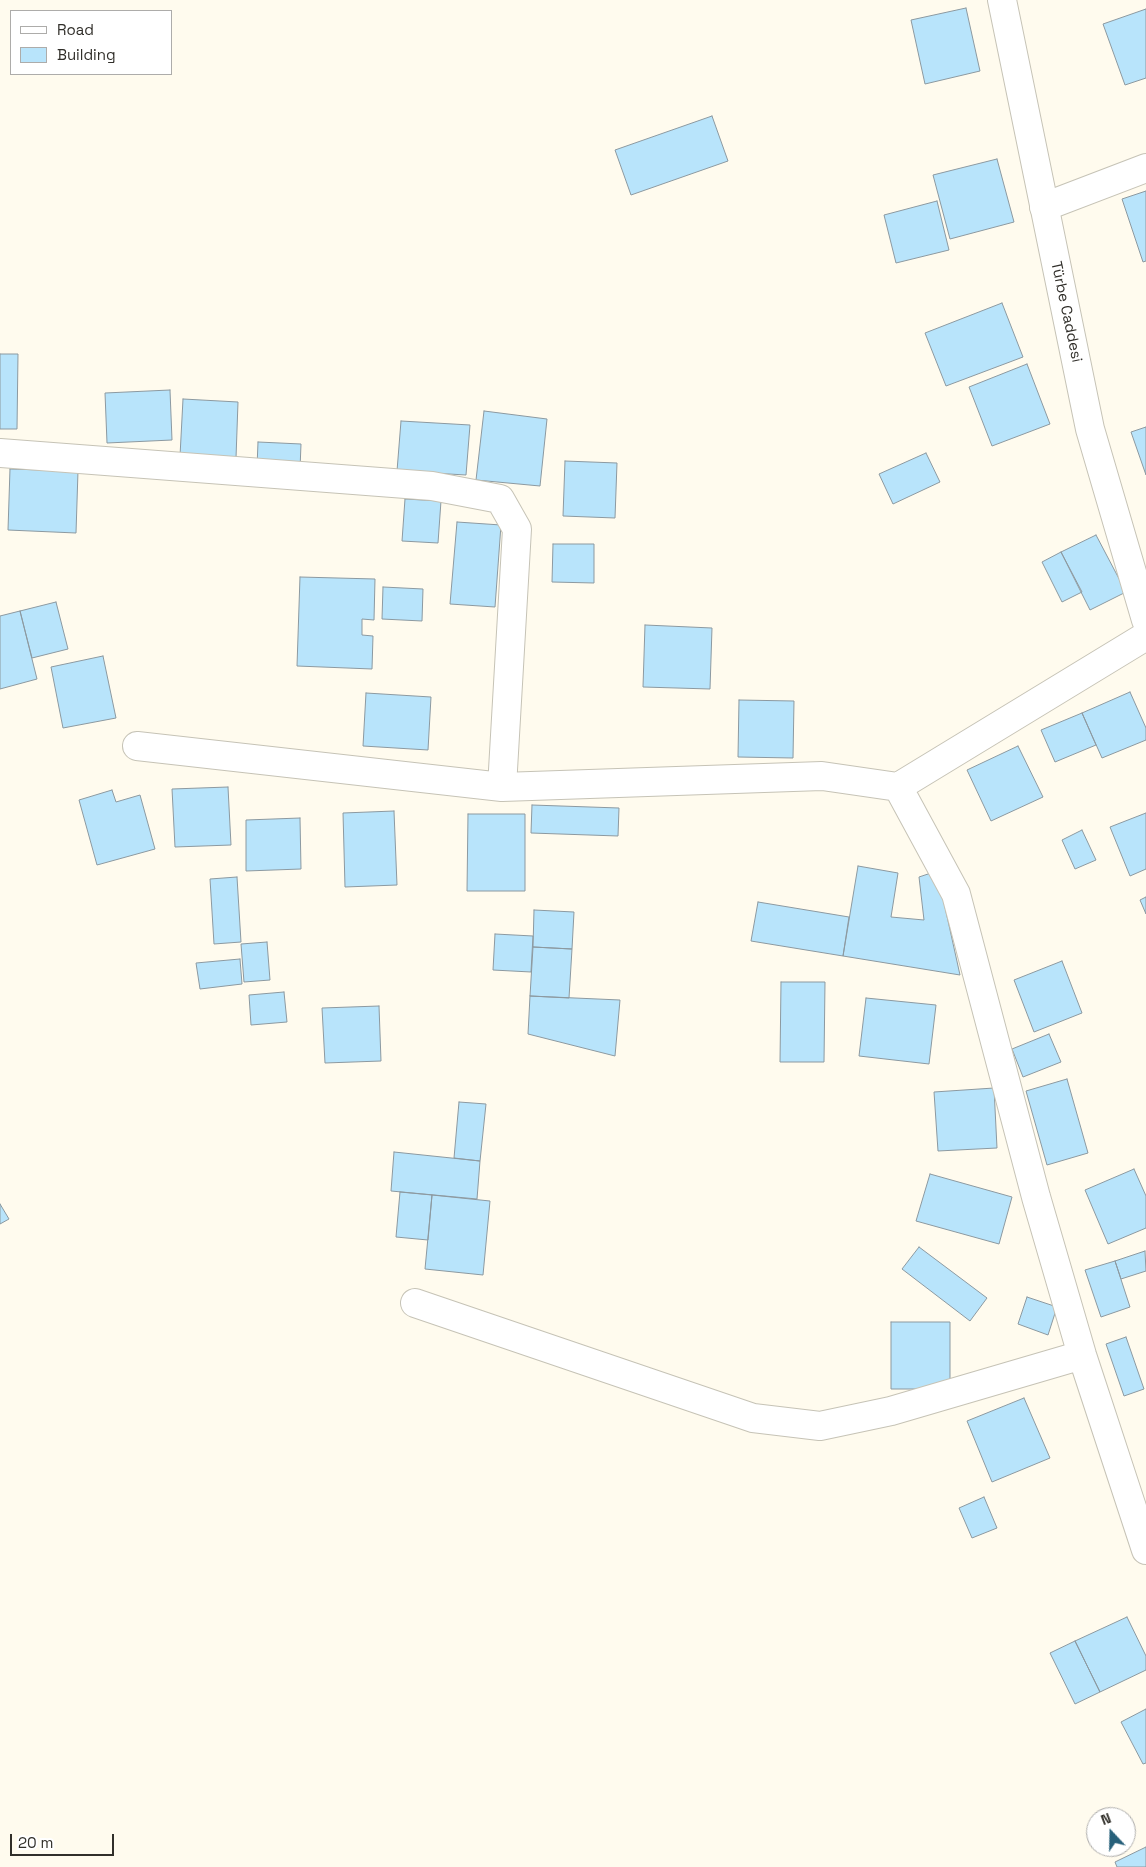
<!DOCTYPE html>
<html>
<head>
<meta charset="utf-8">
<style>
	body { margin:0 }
	#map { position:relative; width:1146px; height:1867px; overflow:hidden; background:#fffbee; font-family:"Space Grotesk",sans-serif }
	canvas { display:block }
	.legend { position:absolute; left:10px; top:10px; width:162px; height:65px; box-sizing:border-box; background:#fff; border:1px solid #adacaa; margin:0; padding:6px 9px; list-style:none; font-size:15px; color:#312f2a }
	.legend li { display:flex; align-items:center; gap:10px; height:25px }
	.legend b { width:25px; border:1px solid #adacaa }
	.north { position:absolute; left:1086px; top:1807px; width:50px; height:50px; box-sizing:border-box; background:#fff; border:1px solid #adacaa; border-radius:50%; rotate:339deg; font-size:14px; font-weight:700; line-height:20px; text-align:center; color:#312f2a }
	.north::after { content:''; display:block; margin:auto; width:18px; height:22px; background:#27607a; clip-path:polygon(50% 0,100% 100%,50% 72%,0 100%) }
	.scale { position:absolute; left:10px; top:1834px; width:104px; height:22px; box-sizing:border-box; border:2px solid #312f2a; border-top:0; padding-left:6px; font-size:15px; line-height:18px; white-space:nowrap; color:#312f2a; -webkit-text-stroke:4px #fff; paint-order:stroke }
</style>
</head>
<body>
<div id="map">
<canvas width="1146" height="1867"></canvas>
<ul class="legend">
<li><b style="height:6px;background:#fff"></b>Road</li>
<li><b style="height:14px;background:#b8e4fb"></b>Building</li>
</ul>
<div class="north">N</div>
<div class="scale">20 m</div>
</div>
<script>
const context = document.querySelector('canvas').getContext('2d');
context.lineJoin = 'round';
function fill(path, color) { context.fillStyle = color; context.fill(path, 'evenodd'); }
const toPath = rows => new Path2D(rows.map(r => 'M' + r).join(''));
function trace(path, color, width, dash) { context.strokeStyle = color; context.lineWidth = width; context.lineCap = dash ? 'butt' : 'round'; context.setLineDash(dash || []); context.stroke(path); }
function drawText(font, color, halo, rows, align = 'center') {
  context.font = font + ' "Space Grotesk",sans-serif'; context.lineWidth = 4; context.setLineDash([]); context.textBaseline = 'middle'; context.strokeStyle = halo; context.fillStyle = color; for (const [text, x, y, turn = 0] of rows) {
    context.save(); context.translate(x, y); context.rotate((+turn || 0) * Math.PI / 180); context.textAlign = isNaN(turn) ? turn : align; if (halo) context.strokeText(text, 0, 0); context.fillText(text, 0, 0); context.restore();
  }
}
const building = toPath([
	[966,8,980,71,925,84,911,20,966,8],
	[1146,9,1146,78,1125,85,1103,24,1146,9],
	[712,116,728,161,631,195,615,150,712,116],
	[997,159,1014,222,950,239,933,175,997,159],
	[1146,191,1146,261,1143,262,1122,199,1146,191],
	[937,201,949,250,896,263,884,215,937,201],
	[1002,303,1023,357,946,386,925,333,1002,303],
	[0,354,18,354,17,429,0,429,0,354],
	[1027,364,1050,424,992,446,969,387,1027,364],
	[170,390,172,440,107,443,105,393,170,390],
	[183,399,238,402,236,458,180,456,183,399],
	[484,411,547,419,540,486,476,480,484,411],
	[401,421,470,425,466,475,397,471,401,421],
	[1146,427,1146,475,1131,432,1146,427],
	[258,442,301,444,300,469,257,467,258,442],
	[926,453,940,482,893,504,879,474,926,453],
	[565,461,617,463,615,518,563,516,565,461],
	[10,469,78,471,76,533,8,530,10,469],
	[405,499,441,501,438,543,402,541,405,499],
	[457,522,501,525,495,607,450,604,457,522],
	[1096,535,1126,592,1090,610,1061,552,1096,535],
	[553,544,594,544,594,583,552,582,553,544],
	[1061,552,1082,592,1062,602,1042,562,1061,552],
	[300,577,375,579,374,620,362,619,362,635,373,636,372,669,297,666,300,577],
	[383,587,423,589,422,621,382,619,383,587],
	[56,602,68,649,32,658,20,611,56,602],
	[20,611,37,679,0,689,0,616,20,611],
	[645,625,712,628,710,689,643,687,645,625],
	[103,656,116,718,63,728,51,667,103,656],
	[1130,692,1146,728,1146,740,1102,758,1082,713,1130,692],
	[366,693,431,697,428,750,363,746,366,693],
	[739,700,794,701,793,758,738,757,739,700],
	[1082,713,1096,745,1055,762,1041,730,1082,713],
	[1018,746,1043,797,991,821,967,770,1018,746],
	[228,787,231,845,175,847,172,789,228,787],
	[112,790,116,802,140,795,155,849,97,865,79,800,112,790],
	[532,805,619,808,618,836,531,833,532,805],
	[394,811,397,885,345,887,343,813,394,811],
	[1146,813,1146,869,1130,876,1110,827,1146,813],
	[468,814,525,814,525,891,467,891,468,814],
	[300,818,301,869,246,871,246,820,300,818],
	[1082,830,1096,860,1075,869,1062,840,1082,830],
	[858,866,898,873,891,917,924,920,919,877,937,871,960,975,843,956,858,866],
	[237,877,241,942,214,944,210,879,237,877],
	[1146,897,1146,914,1140,900,1146,897],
	[758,902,849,917,843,956,751,941,758,902],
	[534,910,574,912,572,949,533,947,534,910],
	[495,934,533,936,531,972,493,970,495,934],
	[267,942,270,980,244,982,241,944,267,942],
	[533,947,572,949,569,998,530,996,533,947],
	[240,959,242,984,200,989,196,963,240,959],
	[1062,961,1082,1013,1034,1032,1014,980,1062,961],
	[781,982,825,982,824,1062,780,1062,781,982],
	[284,992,287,1022,251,1025,249,995,284,992],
	[530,996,620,1000,615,1056,528,1034,530,996],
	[866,998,936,1005,929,1064,859,1056,866,998],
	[379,1006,381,1061,325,1063,322,1008,379,1006],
	[1049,1034,1061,1062,1023,1077,1012,1049,1049,1034],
	[1067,1079,1088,1153,1047,1165,1026,1091,1067,1079],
	[994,1088,997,1148,938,1151,934,1092,994,1088],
	[459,1102,486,1104,480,1161,454,1158,459,1102],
	[394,1152,480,1161,477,1199,391,1191,394,1152],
	[1134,1169,1146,1196,1146,1228,1108,1244,1085,1190,1134,1169],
	[930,1174,1012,1197,999,1244,916,1221,930,1174],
	[400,1192,432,1195,428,1240,396,1237,400,1192],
	[432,1195,490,1201,483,1275,425,1269,432,1195],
	[0,1204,9,1219,0,1224,0,1204],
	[919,1247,987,1298,970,1321,902,1269,919,1247],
	[1145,1251,1146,1271,1121,1279,1115,1261,1145,1251],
	[1115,1261,1130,1307,1101,1317,1085,1270,1115,1261],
	[1027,1297,1057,1307,1048,1335,1018,1324,1027,1297],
	[891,1322,950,1322,950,1389,891,1389,891,1322],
	[1126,1337,1144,1389,1124,1396,1106,1344,1126,1337],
	[1024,1398,1050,1458,992,1482,967,1421,1024,1398],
	[984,1497,997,1528,972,1538,959,1508,984,1497],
	[1127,1617,1146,1656,1146,1670,1100,1692,1075,1641,1127,1617],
	[1075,1641,1100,1692,1075,1704,1050,1653,1075,1641],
	[1146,1709,1146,1763,1143,1764,1121,1722,1146,1709],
	[1146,1847,1146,1867,1117,1867,1115,1862,1146,1847]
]);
fill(building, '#b8e4fb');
trace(building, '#8c99a0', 1);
const minor = toPath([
	[1044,207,1146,168],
	[0,453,432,486,500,499,517,529,502,787],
	[137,746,502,787,822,776,898,787,1146,636],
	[898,787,956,894,1036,1197,1082,1355,1146,1550],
	[415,1303,753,1418,820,1426,891,1411,1082,1355]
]);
const tertiary = toPath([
	[1002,0,1090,429,1146,620]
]);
trace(minor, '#c6c3b6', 30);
trace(tertiary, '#c6c3b6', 30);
trace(minor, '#fff', 28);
trace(tertiary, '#fff', 28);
drawText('15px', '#312f2a', '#fff', [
	["Türbe Caddesi",1066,312,78]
]);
</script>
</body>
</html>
